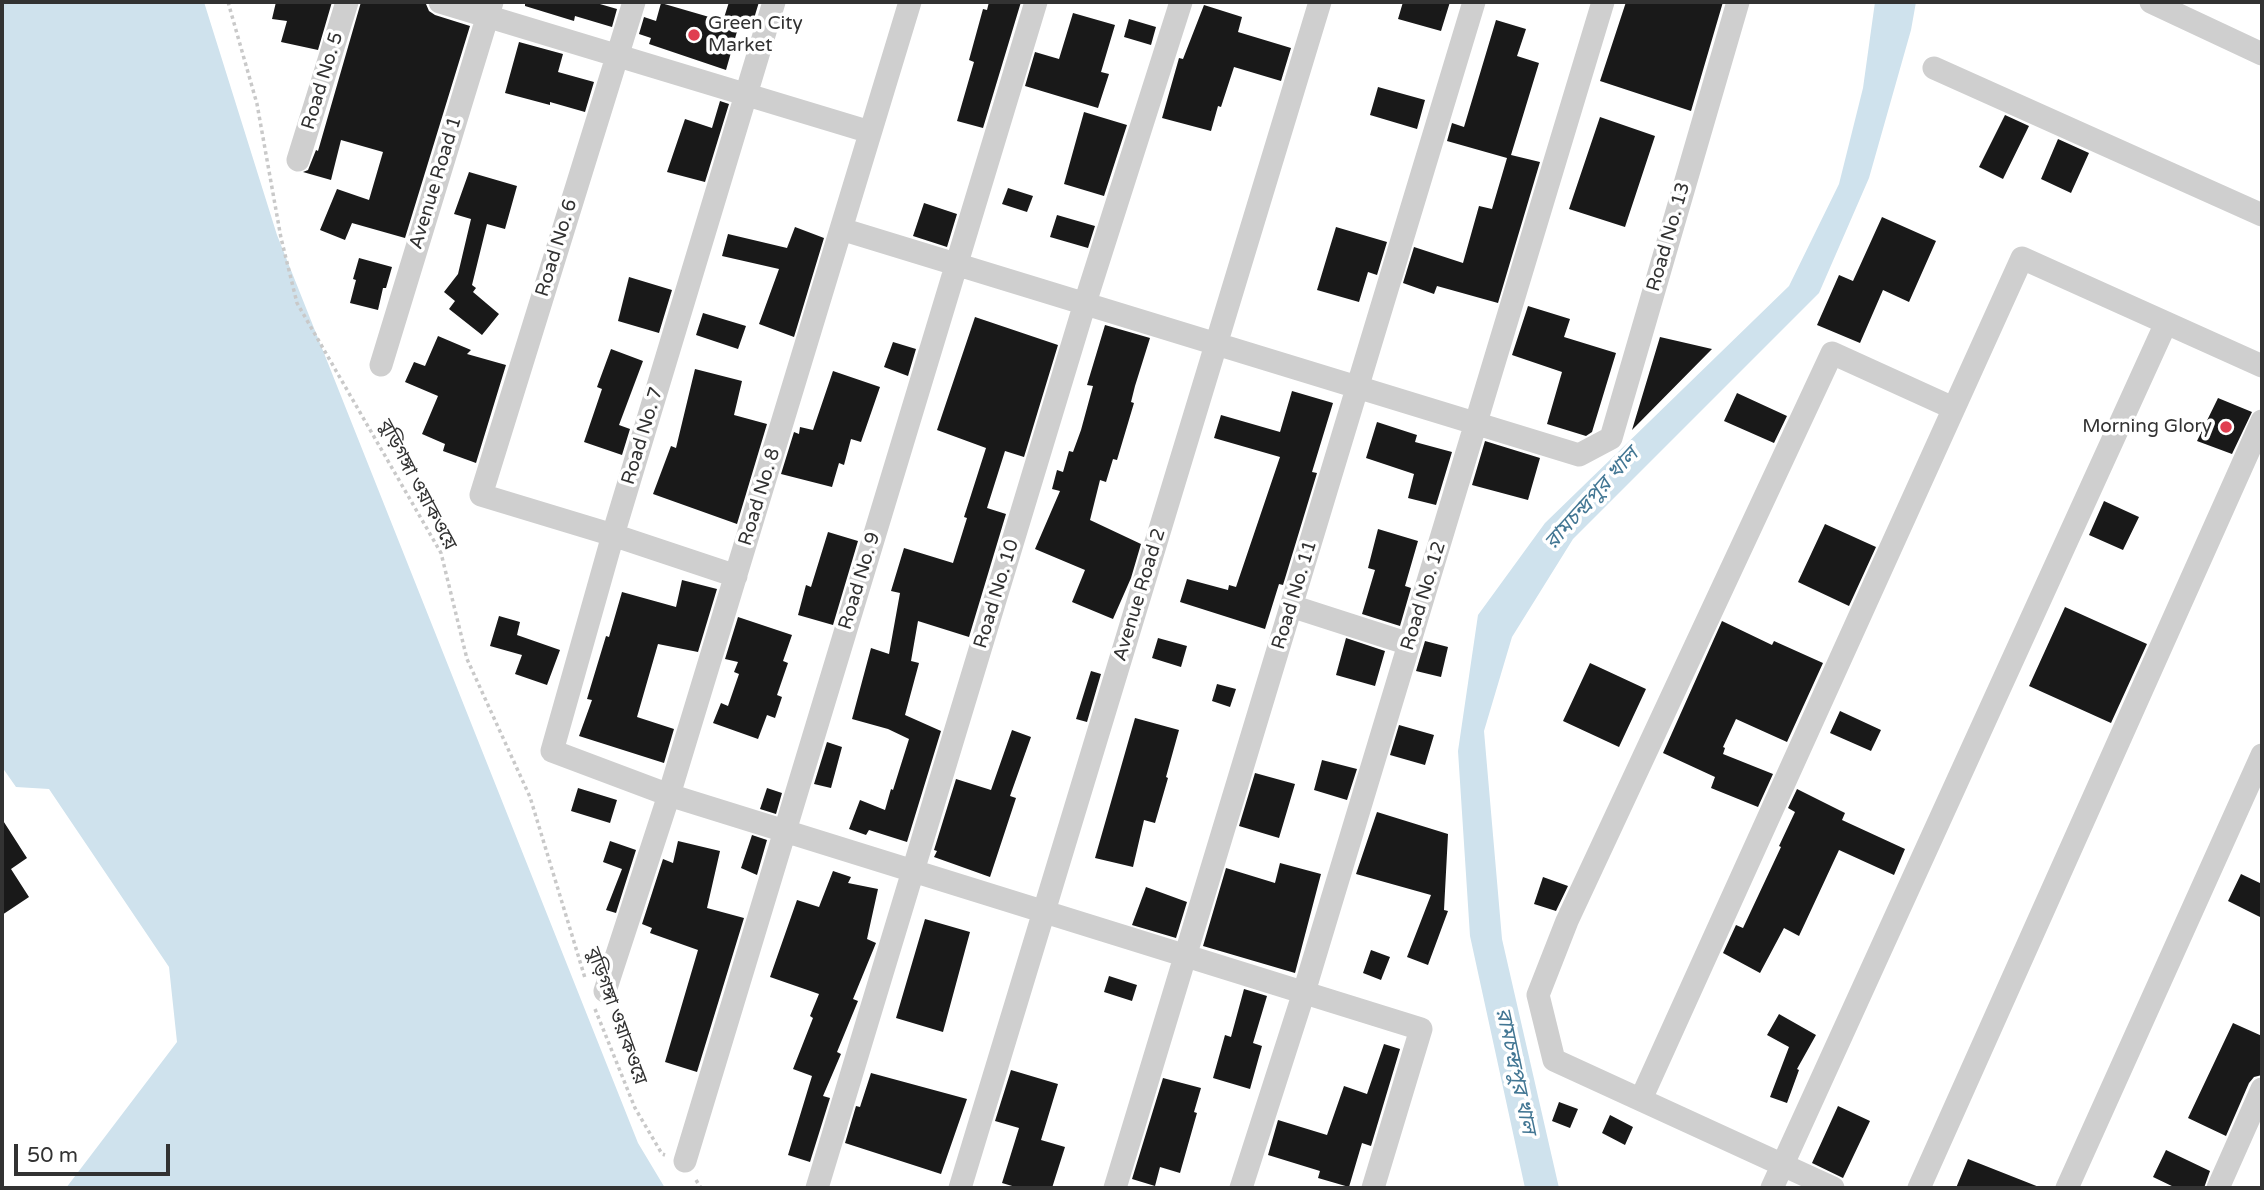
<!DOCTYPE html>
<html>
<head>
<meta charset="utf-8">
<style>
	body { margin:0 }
	#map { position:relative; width:2264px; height:1190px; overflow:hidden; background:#fff; font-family:"Varela Round",sans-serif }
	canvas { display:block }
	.frame { position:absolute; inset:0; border:4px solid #323232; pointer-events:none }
	.scale { position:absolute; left:14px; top:1144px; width:156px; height:32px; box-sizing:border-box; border:4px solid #323232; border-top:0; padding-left:9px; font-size:21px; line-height:24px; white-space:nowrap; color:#323232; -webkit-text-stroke:5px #fff; paint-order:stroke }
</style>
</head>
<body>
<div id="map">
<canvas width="2264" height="1190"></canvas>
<div class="frame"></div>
<div class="scale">50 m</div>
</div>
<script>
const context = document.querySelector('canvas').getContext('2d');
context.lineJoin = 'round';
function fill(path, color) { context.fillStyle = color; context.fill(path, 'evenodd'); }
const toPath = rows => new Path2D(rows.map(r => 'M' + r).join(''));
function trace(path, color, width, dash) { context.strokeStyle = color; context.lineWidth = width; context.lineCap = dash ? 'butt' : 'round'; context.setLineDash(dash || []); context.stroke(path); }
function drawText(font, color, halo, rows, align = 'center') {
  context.font = font + ' "Varela Round","Noto Sans Bengali",sans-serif'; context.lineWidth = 7; context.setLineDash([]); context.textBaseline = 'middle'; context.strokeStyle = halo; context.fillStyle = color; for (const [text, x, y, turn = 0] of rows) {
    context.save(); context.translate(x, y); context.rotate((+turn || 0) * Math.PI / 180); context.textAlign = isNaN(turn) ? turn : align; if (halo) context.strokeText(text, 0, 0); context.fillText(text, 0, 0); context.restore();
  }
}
fill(toPath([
	[2,2,204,2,277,235,638,1143,665,1188,66,1188,177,1042,169,967,49,789,16,787,2,767],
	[1875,2,1916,2,1911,30,1869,178,1819,293,1573,539,1512,637,1484,731,1502,939,1559,1188,1525,1188,1470,936,1458,751,1478,615,1545,523,1789,286,1839,184,1863,88]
]), '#cfe2ed');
fill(toPath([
	[276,2,332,2,318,50,281,42,287,21,272,19],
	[361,2,418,2,426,4,429,11,435,15,470,26,405,238,352,223,345,240,320,230,337,189,369,200,383,152,341,140,331,180,303,172,308,170,316,150,318,151],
	[525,2,593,2,617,9,612,27,575,16,574,21,525,6],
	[729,2,759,2,752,25,740,21,726,70,649,44,651,38,639,34,644,17,656,21,661,3,723,21],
	[989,2,1021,2,983,128,957,121,974,62,969,60,983,9,987,10],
	[1403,2,1450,2,1441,31,1398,19],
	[1626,2,1723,2,1691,111,1600,81],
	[1204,5,1242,17,1238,32,1291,48,1281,81,1234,67,1221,107,1218,106,1211,131,1162,118,1179,58,1183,59],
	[1073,13,1115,25,1101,72,1109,74,1098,108,1025,86,1035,52,1059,59],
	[1129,19,1156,27,1151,45,1124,37],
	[1496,20,1526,29,1517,56,1539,63,1511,155,1540,162,1498,303,1437,286,1434,294,1403,283,1414,247,1463,263,1479,206,1492,209,1507,158,1447,141,1452,123,1464,127],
	[519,42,563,54,558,72,594,82,585,112,550,102,550,105,505,93],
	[1378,87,1425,100,1417,129,1370,115],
	[720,101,729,104,705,182,667,172,685,119,712,128],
	[1084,112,1127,125,1104,196,1064,184],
	[2005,115,2029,126,2003,179,1979,167],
	[1600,117,1655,136,1625,227,1569,209],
	[2058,139,2089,153,2071,193,2041,179],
	[469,172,517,186,505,229,487,224,472,285,476,288,473,292,499,314,482,335,449,309,455,301,444,292,458,274,471,219,454,214],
	[1008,188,1033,196,1027,212,1002,204],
	[924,203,957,214,947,247,913,236],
	[1057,215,1095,226,1088,248,1050,237],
	[1882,217,1936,241,1909,302,1883,290,1860,343,1817,325,1839,275,1853,281],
	[795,227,824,238,794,337,759,324,779,269,722,256,728,234,787,248],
	[1336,227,1387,242,1377,275,1368,272,1359,302,1317,290],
	[359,258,392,267,386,288,383,288,378,310,350,303,356,280,353,279],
	[629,277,672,290,659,333,618,321],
	[1528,306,1570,319,1564,337,1616,353,1592,432,1586,436,1547,424,1562,372,1512,355],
	[703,313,746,326,738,349,696,335],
	[975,317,1058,345,1024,457,1005,451,987,508,1006,514,969,637,918,621,911,661,919,663,905,715,941,731,907,842,869,830,866,835,849,829,860,800,885,810,891,789,893,790,909,739,888,729,852,719,871,648,889,654,900,593,891,591,904,548,953,563,967,518,964,517,986,448,937,430],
	[1105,325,1150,338,1135,386,1131,402,1134,403,1117,460,1113,459,1106,482,1100,480,1090,520,1141,544,1131,578,1113,619,1072,602,1085,570,1035,549,1060,491,1052,489,1057,470,1063,472,1069,451,1073,452,1081,430,1093,386,1087,385],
	[438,336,471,350,467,354,506,365,476,463,443,451,445,444,422,434,438,396,405,382,414,362,425,366],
	[1660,337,1712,349,1632,430],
	[893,342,916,349,908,376,884,367],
	[611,349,643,361,619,425,630,429,622,455,584,442,602,389,597,387],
	[695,369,742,381,734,415,767,424,737,524,653,494,671,446,676,448],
	[833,371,880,387,861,442,851,439,844,465,839,463,832,487,781,474,794,432,799,434,800,427,813,430],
	[1292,391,1333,403,1312,472,1317,473,1283,585,1279,584,1265,629,1180,602,1187,579,1228,590,1229,585,1236,587,1280,457,1214,438,1221,415,1280,432],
	[1737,393,1787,416,1774,443,1724,421],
	[2218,398,2252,412,2232,454,2197,441],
	[1377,422,1417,435,1415,442,1452,452,1436,505,1408,498,1414,474,1366,458],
	[1485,441,1540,458,1528,500,1472,485],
	[2104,501,2139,517,2123,550,2089,535],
	[1825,524,1876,547,1849,606,1798,582],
	[1378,529,1418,541,1405,586,1411,588,1400,626,1362,614,1375,570,1368,568],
	[828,532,858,541,833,625,798,615,806,585,811,587],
	[682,580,717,589,698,652,658,644,637,717,674,729,664,763,579,736,592,700,587,699,593,679,606,636,609,637,622,592,676,607],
	[2065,607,2147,644,2111,723,2029,686],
	[499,616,520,622,517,635,560,650,547,685,515,674,522,655,490,646],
	[738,617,792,635,783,661,788,663,777,695,782,697,775,718,767,715,758,739,713,723,721,703,728,706,739,674,734,672,738,662,725,659],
	[1722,621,1772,645,1774,641,1823,663,1787,742,1736,719,1723,747,1725,748,1723,754,1773,774,1758,807,1711,788,1715,777,1663,753],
	[1158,638,1187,646,1181,667,1152,658],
	[1346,638,1385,651,1375,686,1336,675],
	[1425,641,1448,647,1441,677,1416,671],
	[1590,663,1646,689,1619,747,1563,721],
	[1091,671,1101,674,1087,722,1076,719],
	[1217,684,1236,689,1230,707,1212,701],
	[1840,711,1881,730,1871,751,1830,733],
	[1135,718,1179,730,1166,777,1168,778,1155,823,1144,820,1133,867,1095,858],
	[1399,725,1434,735,1425,765,1390,755],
	[1012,730,1031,737,1010,796,1016,798,990,877,934,857,937,851,934,850,956,779,991,790],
	[827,742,842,747,831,788,814,784],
	[1322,760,1357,769,1347,800,1314,790],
	[1255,773,1295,784,1279,838,1239,826],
	[578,788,617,800,610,823,571,811],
	[767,788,782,793,776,814,760,809],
	[1797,789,1845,813,1842,820,1905,849,1894,875,1839,850,1799,936,1784,928,1760,973,1723,953,1736,925,1743,928,1781,847,1779,846,1795,812,1788,808],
	[1377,812,1448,834,1444,910,1448,911,1428,965,1407,957,1431,895,1356,874],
	[2,819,27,858,11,869,29,897,2,915],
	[752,835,767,840,757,875,741,868],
	[610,841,636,850,616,913,606,910,622,869,603,862],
	[678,841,720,851,707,908,744,918,697,1072,665,1062,698,950,650,933,652,928,642,924,663,859,673,863],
	[1280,863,1321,874,1295,973,1203,946,1226,868,1275,883],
	[833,871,851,877,848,883,878,889,867,939,876,943,853,999,858,1001,837,1052,841,1054,823,1096,830,1098,810,1162,788,1155,812,1076,793,1069,813,1018,810,1016,819,994,770,977,797,900,819,907],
	[2241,874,2262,884,2262,918,2228,901],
	[1543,877,1568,886,1556,911,1534,904],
	[1146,887,1187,902,1176,938,1132,925],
	[925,919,970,932,943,1032,896,1018],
	[1371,950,1390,957,1381,980,1363,973],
	[1109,976,1137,985,1132,1001,1104,992],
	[1244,989,1267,996,1253,1043,1262,1046,1250,1089,1213,1078,1225,1035,1231,1037],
	[1779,1014,1816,1035,1797,1069,1799,1070,1787,1103,1770,1097,1789,1047,1767,1035],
	[2233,1023,2262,1036,2262,1075,2254,1077,2249,1083,2226,1136,2188,1118],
	[1384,1044,1400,1049,1371,1146,1362,1143,1349,1187,1318,1178,1320,1171,1268,1155,1278,1120,1327,1135,1344,1086,1367,1094],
	[1011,1070,1058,1084,1041,1140,1065,1147,1052,1188,1019,1188,1002,1183,1019,1128,995,1121],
	[871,1073,967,1099,941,1174,845,1143,856,1106,860,1107],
	[1163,1078,1201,1088,1194,1112,1197,1113,1180,1173,1160,1167,1155,1186,1132,1179],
	[1559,1102,1578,1109,1570,1128,1552,1121],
	[1838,1106,1870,1121,1843,1178,1812,1163],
	[1610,1115,1633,1127,1625,1145,1602,1133],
	[2166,1150,2210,1171,2204,1188,2176,1188,2153,1177],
	[1968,1159,2039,1187,2039,1188,1956,1188]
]), '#191919');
trace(toPath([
	[228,2,257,104,281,238,297,303,441,553,467,659,530,797,585,978],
	[595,1009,635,1108,662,1154,665,1155],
	[696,1180,701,1188]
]), '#c9c9c9', 3.5, [3.5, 3.5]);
trace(toPath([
	[440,2,870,132],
	[634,2,481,495,613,535,736,576],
	[774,2,613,535,552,751,669,795,1421,1029,1373,1188],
	[2151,2,2262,54],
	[1934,68,2262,215],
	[298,160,347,2],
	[841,229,1579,455,1611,438,1738,2],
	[381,365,492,2],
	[1291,606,1409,644],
	[605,991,669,795,910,2],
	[1641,1099,2022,258,2262,366],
	[685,1161,1036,2],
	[817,1188,1085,303,1181,2],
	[960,1188,1320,2],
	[1115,1188,1474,2],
	[1241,1188,1304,992,1603,2],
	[1772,1188,2166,323],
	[1833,1188,1554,1060,1538,995,1567,921,1832,353,1953,408],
	[1919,1188,2262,421],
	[2067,1188,2262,755],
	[2218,1188,2262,1089]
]), '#cfcfcf', 23);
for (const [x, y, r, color] of [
	[694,35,7,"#e03e50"],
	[2226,427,7,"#e03e50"]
]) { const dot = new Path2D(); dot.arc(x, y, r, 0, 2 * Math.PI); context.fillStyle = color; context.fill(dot); trace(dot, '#fff', 2.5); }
drawText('19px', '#323232', '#fff', [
	["Green City",708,24],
	["Market",708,46],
	["Morning Glory",2212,427,"right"]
], 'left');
drawText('19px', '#323232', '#fff', [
	["Road No. 5",323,81,-73],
	["Avenue Road 1",436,183,-73],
	["Road No. 13",1669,237,-74],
	["Road No. 6",557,248,-73],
	["Road No. 7",643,436,-73],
	["বুড়িগঙ্গা ওয়াকওয়ে",417,485,62],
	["Road No. 8",760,497,-73],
	["Road No. 9",860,581,-73],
	["Road No. 10",997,594,-73],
	["Avenue Road 2",1140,595,-73],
	["Road No. 11",1295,595,-73],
	["Road No. 12",1424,596,-73],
	["বুড়িগঙ্গা ওয়াকওয়ে",616,1016,70]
]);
drawText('italic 21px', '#427693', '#fff', [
	["রামচন্দ্রপুর খাল",1592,499,-48],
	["রামচন্দ্রপুর খাল",1515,1071,78]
]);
</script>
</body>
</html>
